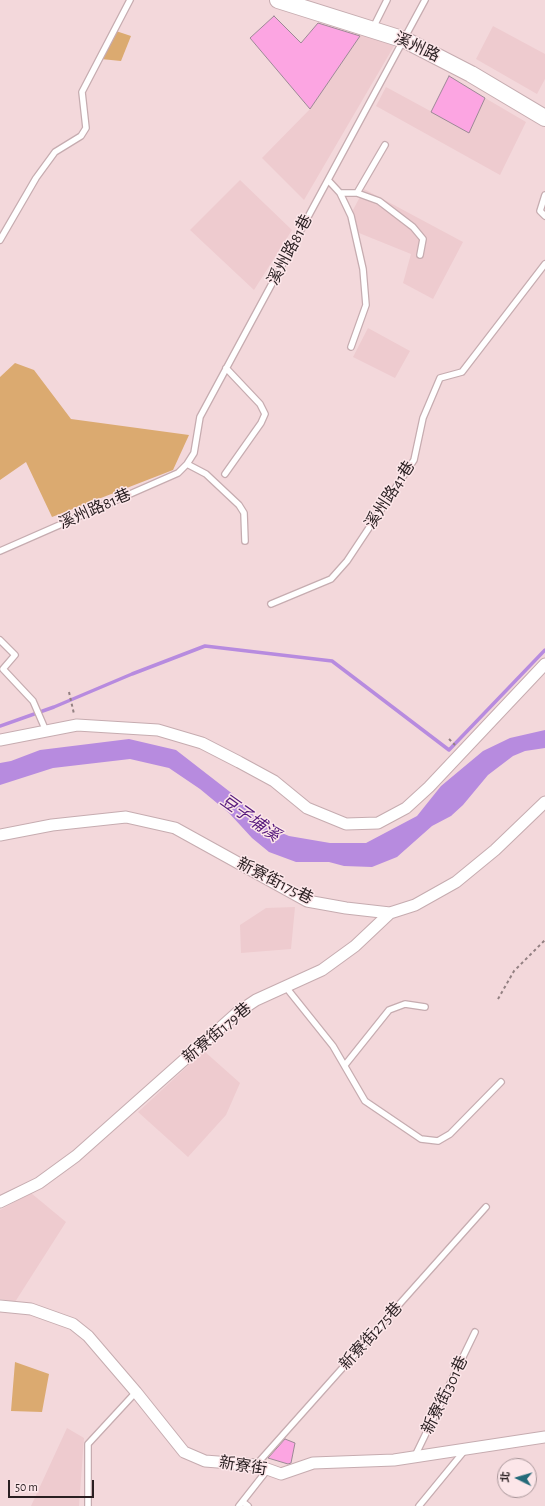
<!DOCTYPE html>
<html>
<head>
<meta charset="utf-8">
<style>
	body { margin:0 }
	#map { position:relative; width:545px; height:1506px; overflow:hidden; background:#f3d8db; font-family:"Alegreya Sans","Noto Sans TC",sans-serif }
	canvas { display:block }
	.north { position:absolute; left:497px; top:1458px; width:40px; height:40px; box-sizing:border-box; background:#fce6e9; border:1px solid #a89699; border-radius:50%; rotate:275deg; font-size:11px; font-weight:700; line-height:16px; text-align:center; color:#291f21 }
	.north::after { content:''; display:block; margin:auto; width:14px; height:18px; background:#246a79; clip-path:polygon(50% 0,100% 100%,50% 72%,0 100%) }
	.scale { position:absolute; left:8px; top:1480px; width:86px; height:18px; box-sizing:border-box; border:2px solid #291f21; border-top:0; padding-left:5px; font-size:12px; line-height:14px; white-space:nowrap; color:#291f21; -webkit-text-stroke:3px #fce6e9; paint-order:stroke }
</style>
</head>
<body>
<div id="map">
<canvas width="545" height="1506"></canvas>
<div class="north">北</div>
<div class="scale">50 m</div>
</div>
<script>
const context = document.querySelector('canvas').getContext('2d');
context.lineJoin = 'round';
function fill(path, color) { context.fillStyle = color; context.fill(path, 'evenodd'); }
const toPath = rows => new Path2D(rows.map(r => 'M' + r).join(''));
function trace(path, color, width, dash) { context.strokeStyle = color; context.lineWidth = width; context.lineCap = dash ? 'butt' : 'round'; context.setLineDash(dash || []); context.stroke(path); }
function drawText(font, color, halo, rows, align = 'center') {
  context.font = font + ' "Alegreya Sans","Noto Sans TC",sans-serif'; context.lineWidth = 3; context.setLineDash([]); context.textBaseline = 'middle'; context.strokeStyle = halo; context.fillStyle = color; for (const [text, x, y, turn = 0] of rows) {
    context.save(); context.translate(x, y); context.rotate((+turn || 0) * Math.PI / 180); context.textAlign = isNaN(turn) ? turn : align; if (halo) context.strokeText(text, 0, 0); context.fillText(text, 0, 0); context.restore();
  }
}
fill(toPath([
	[493,26,545,54,545,79,537,94,476,59],
	[362,33,394,46,304,200,262,158,310,109],
	[386,87,469,132,485,98,526,122,500,175,376,106],
	[240,180,292,230,254,290,190,230],
	[364,189,463,242,433,299,403,283,411,254,359,233,352,212],
	[368,328,410,351,395,378,353,357],
	[295,907,291,949,241,953,240,925,266,908],
	[204,1051,240,1083,226,1115,188,1157,138,1112],
	[31,1193,66,1222,15,1302,0,1299,0,1210],
	[67,1428,84,1438,79,1506,31,1506]
]), '#eecbcf');
fill(toPath([
	[116,31,131,36,121,61,101,59],
	[15,363,34,370,71,419,189,435,173,470,52,517,26,462,0,480,0,377],
	[15,1362,49,1374,42,1412,11,1411]
]), '#dbaa70');
fill(toPath([
	[545,730,545,748,525,751,513,756,488,775,463,805,451,816,432,826,397,857,372,867,344,866,329,862,296,862,269,852,252,838,229,813,200,789,169,768,130,759,53,768,0,785,0,763,11,761,40,750,129,739,176,750,234,795,263,825,289,836,330,843,366,843,417,816,441,786,483,751,510,738]
]), '#b78bdf');
trace(toPath([
	[0,726,54,707,132,674,205,646,332,661,449,750,545,650]
]), '#b78bdf', 3.5);
const building = toPath([
	[274,16,301,43,318,23,360,36,310,109,250,38,274,16],
	[449,76,485,98,469,133,431,112,449,76],
	[285,1439,295,1443,291,1463,288,1464,268,1458,285,1439]
]);
fill(building, '#fca5e2');
trace(building, '#9c8895', 1);
const lane = toPath([
	[373,28,387,0],
	[328,180,340,193,351,216,363,269,366,305,351,347],
	[340,193,357,193,385,145],
	[357,193,379,201,413,227,423,239,420,255],
	[545,195,540,211,545,216],
	[0,240,36,178,55,152,81,136,86,128,82,92,130,0],
	[187,464,206,474,239,505,244,513,245,541],
	[225,474,261,423,265,414,260,404,226,368],
	[0,551,178,473,187,464,194,453,200,417,425,0],
	[271,604,331,579,347,561,414,460,423,418,440,378,462,372,545,264],
	[0,640,15,655,3,669,33,701,46,731],
	[285,986,333,1046,365,1101,421,1139,438,1141,450,1134,501,1082],
	[345,1065,389,1010,405,1004,425,1007],
	[415,1456,475,1332],
	[256,1465,486,1207],
	[243,1502,248,1506],
	[88,1506,88,1444,136,1392],
	[239,1506,268,1469],
	[419,1506,465,1450]
]);
const street = toPath([
	[0,740,77,725,158,730,202,743,239,762,274,781,307,808,346,824,378,823,406,808,429,787,545,664],
	[0,835,52,825,126,817,175,828,307,901,346,908,390,913,415,905,456,882,495,850,545,802],
	[0,1202,39,1183,76,1156,238,1012,256,1000,322,970,355,946,390,913],
	[0,1306,31,1309,73,1324,88,1336,136,1392,184,1452,205,1461,256,1465,281,1474,313,1463,394,1460,545,1437]
]);
const secondary = toPath([
	[278,0,405,40,471,74,545,118]
]);
trace(lane, '#c6acb0', 8);
trace(street, '#c6acb0', 13);
trace(secondary, '#c6acb0', 18);
trace(toPath([
	[69,692,74,714],
	[449,739,455,745],
	[498,999,514,971,545,940]
]), '#938082', 2, [3, 3]);
trace(lane, '#fff', 5.5);
trace(street, '#fff', 11);
trace(secondary, '#fff', 16);
drawText('16px', '#291f21', '#fce6e9', [
	["溪州路",417,47,25],
	["溪州路81巷",290,250,-62],
	["溪州路41巷",390,495,-57],
	["溪州路81巷",95,509,-24],
	["新寮街175巷",275,881,27],
	["新寮街179巷",217,1033,-40],
	["新寮街275巷",371,1336,-48],
	["新寮街301巷",445,1395,-64],
	["新寮街",243,1466,9]
]);
drawText('italic 17px', '#54177b', '#fce6e9', [
	["豆子埔溪",250,818,35]
]);
</script>
</body>
</html>
